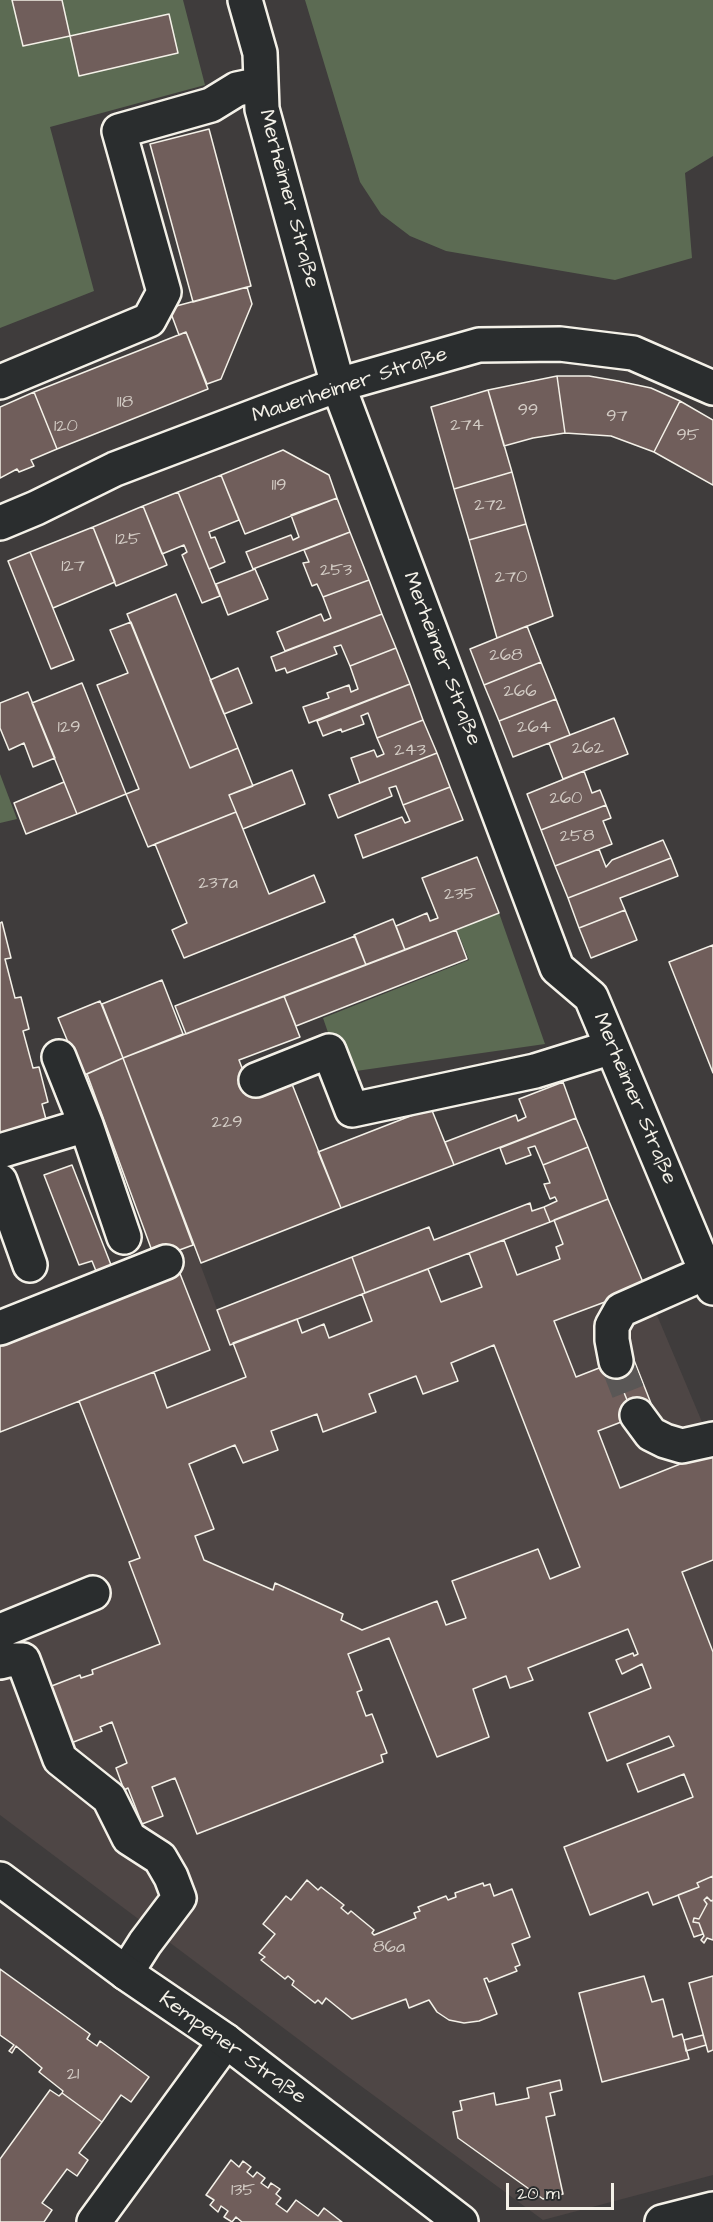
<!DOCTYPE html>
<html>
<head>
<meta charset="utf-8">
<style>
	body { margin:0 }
	#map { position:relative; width:713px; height:2222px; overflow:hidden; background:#3f3c3c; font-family:"Architects Daughter",sans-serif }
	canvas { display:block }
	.scale { position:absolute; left:506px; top:2183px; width:108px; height:27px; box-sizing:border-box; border:3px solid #f4f1e8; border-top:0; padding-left:8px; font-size:18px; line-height:21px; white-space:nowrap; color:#f4f1e8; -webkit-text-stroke:4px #2a2d2e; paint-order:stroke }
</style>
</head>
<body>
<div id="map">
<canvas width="713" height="2222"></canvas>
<div class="scale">20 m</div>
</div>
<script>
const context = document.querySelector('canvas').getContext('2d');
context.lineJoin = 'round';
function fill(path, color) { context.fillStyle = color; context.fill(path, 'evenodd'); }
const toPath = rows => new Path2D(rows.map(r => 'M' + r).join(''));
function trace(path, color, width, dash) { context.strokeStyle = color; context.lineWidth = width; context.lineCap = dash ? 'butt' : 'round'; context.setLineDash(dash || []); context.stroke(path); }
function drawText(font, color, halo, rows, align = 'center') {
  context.font = font + ' "Architects Daughter",sans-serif'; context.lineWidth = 4.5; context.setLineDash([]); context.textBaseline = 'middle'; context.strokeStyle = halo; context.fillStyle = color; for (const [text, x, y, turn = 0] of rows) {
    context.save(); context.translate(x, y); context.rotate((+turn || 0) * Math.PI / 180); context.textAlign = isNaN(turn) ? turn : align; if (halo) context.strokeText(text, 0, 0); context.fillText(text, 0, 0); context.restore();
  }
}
fill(toPath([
	[608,1199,713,1448,713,2175,543,2220,346,2075,0,1815,0,1319,193,1245,230,1344]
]), '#4e4645');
fill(toPath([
	[0,0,183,0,205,85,50,127,94,291,0,328],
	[305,0,713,0,713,156,685,173,692,258,615,280,446,251,410,236,381,214,360,182],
	[0,774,17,819,0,823],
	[499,913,545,1044,342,1073,323,1018,469,960,457,930]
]), '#5c6b53');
const building = toPath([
	[12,0,62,0,70,36,23,46,12,0],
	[169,14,178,53,79,76,70,36,169,14],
	[209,129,251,286,193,302,150,144,209,129],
	[247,287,252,304,221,379,207,384,186,332,179,335,169,308,247,287],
	[186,332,208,389,57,449,34,392,186,332],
	[557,376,589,376,618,381,651,388,680,401,654,452,611,436,565,433,557,376],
	[557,376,565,433,533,438,504,446,488,390,557,376],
	[488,390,512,472,454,489,431,407,488,390],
	[34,392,57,449,31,460,34,466,19,472,17,469,0,478,0,407,34,392],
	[680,401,713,420,713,485,654,452,680,401],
	[283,450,329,475,337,498,245,534,221,475,283,450],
	[512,472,526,524,469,540,454,489,512,472],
	[221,475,239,520,209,532,211,538,215,537,225,562,209,569,178,492,221,475],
	[178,492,220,596,202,603,182,555,187,552,184,545,162,554,143,506,178,492],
	[337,498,350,532,253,569,246,552,291,535,293,540,299,537,291,515,337,498],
	[143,506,167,565,116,586,93,527,143,506],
	[526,524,553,616,497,638,469,540,526,524],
	[93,527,115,582,53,608,30,552,93,527],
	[350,532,369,580,323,597,317,584,312,586,303,563,309,562,304,550,350,532],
	[30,552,74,660,51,669,8,561,30,552],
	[255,569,268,599,228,615,216,584,255,569],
	[369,580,382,614,285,651,277,632,321,614,324,621,331,618,323,597,369,580],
	[176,594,238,748,190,768,127,614,176,594],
	[382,614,396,648,350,666,341,645,334,647,337,654,287,673,285,668,276,671,271,657,382,614],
	[131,622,190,768,238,748,253,786,229,795,236,812,148,847,126,794,139,789,97,685,128,673,110,630,131,622],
	[527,626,541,662,484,685,470,649,527,626],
	[396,648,410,684,309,723,303,707,329,698,327,693,349,685,351,692,358,689,350,666,396,648],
	[541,662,556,699,499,721,484,685,541,662],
	[238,668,252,703,224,714,210,680,238,668],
	[82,683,126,794,77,814,32,703,82,683],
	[410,684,423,720,377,738,368,713,361,716,364,724,342,732,341,729,323,736,317,721,410,684],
	[28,692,55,758,33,767,24,743,9,750,0,728,0,703,28,692],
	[556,699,570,735,513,757,499,721,556,699],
	[614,718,628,754,563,779,549,743,614,718],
	[423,720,437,753,360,783,351,758,374,750,377,757,384,754,377,738,423,720],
	[437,753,450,787,403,805,396,786,389,788,392,796,338,818,329,795,437,753],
	[292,770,305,804,243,829,229,795,292,770],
	[584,771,592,793,600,790,606,805,541,830,527,794,584,771],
	[64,782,77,814,26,834,14,803,64,782],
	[450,787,463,820,363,858,355,835,402,817,405,823,410,821,403,805,450,787],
	[606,805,611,818,603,821,612,844,555,866,541,830,606,805],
	[236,812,269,894,314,875,325,902,184,958,172,930,187,923,155,844,236,812],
	[663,840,671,858,568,898,555,866,599,849,606,867,612,860,663,840],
	[477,857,499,913,405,950,396,926,427,913,430,921,438,918,422,878,477,857],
	[671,858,678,876,620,898,625,910,579,928,568,898,671,858],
	[625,910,637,940,591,958,579,928,625,910],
	[393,919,405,950,366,965,354,935,393,919],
	[2,922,11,958,5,959,15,998,21,997,29,1029,23,1031,33,1068,39,1067,48,1102,42,1104,48,1127,0,1139,0,923,2,922],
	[456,930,467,959,296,1026,284,996,456,930],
	[355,936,366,965,186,1034,175,1006,355,936],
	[713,945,713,1073,669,962,713,945],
	[162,980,183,1034,123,1058,102,1004,162,980],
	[284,996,300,1037,239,1060,252,1094,290,1079,341,1208,201,1263,123,1058,284,996],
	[100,1001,123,1058,82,1076,58,1018,100,1001],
	[123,1058,193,1245,155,1259,87,1074,123,1058],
	[563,1082,576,1118,454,1165,445,1142,516,1115,518,1121,526,1117,519,1099,563,1082],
	[431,1108,454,1165,341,1208,318,1152,431,1108],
	[576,1118,588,1147,543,1165,535,1146,528,1148,531,1155,506,1164,500,1148,576,1118],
	[588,1147,608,1199,550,1222,544,1207,557,1201,555,1197,550,1199,544,1184,550,1183,543,1165,588,1147],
	[72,1165,113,1270,98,1276,92,1261,79,1265,44,1175,72,1165],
	[608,1199,645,1287,554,1321,576,1377,612,1363,634,1417,598,1431,620,1488,713,1451,713,1560,682,1572,713,1652,713,1876,697,1883,699,1887,653,1905,648,1892,590,1915,564,1847,693,1797,684,1774,638,1792,627,1764,674,1746,669,1736,607,1761,589,1713,651,1688,642,1664,622,1674,616,1660,633,1653,634,1656,638,1654,628,1629,528,1668,533,1680,510,1688,506,1676,473,1689,489,1737,437,1757,389,1638,348,1654,362,1690,357,1692,366,1716,372,1714,387,1753,381,1755,383,1762,197,1834,175,1778,152,1787,163,1816,142,1824,128,1788,124,1790,116,1768,127,1763,112,1722,100,1727,102,1731,71,1743,49,1687,80,1675,81,1678,93,1674,92,1670,160,1644,129,1562,140,1558,79,1401,154,1372,167,1408,246,1377,233,1343,297,1319,302,1333,324,1324,329,1338,372,1321,362,1294,428,1269,441,1302,482,1287,469,1253,504,1240,517,1275,560,1259,556,1247,563,1244,554,1220,608,1199],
	[494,1345,580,1567,550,1579,538,1549,452,1581,466,1618,446,1625,437,1601,362,1630,341,1620,343,1614,275,1583,273,1590,204,1560,195,1536,214,1529,189,1464,235,1445,243,1463,278,1450,271,1431,317,1414,323,1432,376,1412,369,1394,416,1376,423,1394,458,1381,451,1363,494,1345],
	[530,1203,532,1211,544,1207,550,1222,365,1293,352,1257,429,1227,434,1240,530,1203],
	[352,1257,365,1293,230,1345,217,1310,352,1257],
	[177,1266,210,1350,0,1432,0,1336,177,1266],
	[632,1355,654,1411,634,1417,612,1363,632,1355],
	[713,1876,713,1900,711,1901,707,1897,704,1900,707,1904,699,1919,694,1918,693,1922,699,1923,703,1934,694,1937,678,1895,699,1887,697,1883,713,1876],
	[307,1880,318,1890,321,1887,344,1905,341,1908,348,1914,351,1911,374,1930,372,1933,374,1935,416,1918,414,1913,420,1911,418,1907,446,1896,448,1900,456,1897,455,1893,483,1883,484,1886,490,1884,494,1896,512,1889,530,1937,512,1944,520,1965,515,1967,517,1971,489,1982,487,1978,484,1979,497,2014,479,2021,464,2023,449,2020,437,2012,429,2000,409,2008,406,1999,352,2019,326,1998,322,2004,318,2000,315,2003,292,1985,294,1981,288,1976,285,1979,261,1960,265,1957,259,1953,275,1934,263,1924,286,1896,291,1900,307,1880],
	[707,1897,711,1901,713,1900,713,1940,707,1938,704,1943,701,1940,704,1936,699,1923,693,1922,694,1918,699,1919,707,1904,704,1900,707,1897],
	[0,1969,90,2034,87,2039,97,2046,100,2041,149,2077,131,2102,121,2095,102,2122,62,2093,63,2091,39,2072,42,2068,16,2046,12,2053,9,2051,14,2045,0,2035,0,1969],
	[644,1976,652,2002,663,1999,673,2037,682,2034,689,2059,602,2082,579,1993,644,1976],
	[713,1976,713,2050,708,2052,689,1983,713,1976],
	[703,2035,706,2045,686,2051,684,2040,703,2035],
	[560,2080,562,2090,550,2093,555,2115,546,2117,563,2194,543,2199,458,2138,453,2112,462,2110,460,2101,494,2093,496,2105,529,2098,527,2088,560,2080],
	[50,2090,59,2096,62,2093,102,2122,79,2153,88,2160,77,2176,67,2169,42,2203,52,2210,44,2222,0,2222,0,2159,50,2090],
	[231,2160,239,2167,243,2161,251,2167,247,2172,253,2177,257,2172,265,2178,261,2183,268,2188,271,2183,280,2189,276,2194,281,2198,276,2204,287,2212,296,2200,318,2216,324,2208,342,2222,242,2222,236,2217,232,2222,224,2217,228,2211,221,2206,218,2212,210,2205,214,2200,206,2195,231,2160]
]);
fill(building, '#705e5b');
trace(building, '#f4f1e8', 1.5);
trace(toPath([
	[616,1361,637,1415]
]), '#5a5756', 33, [33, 16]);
const minor = toPath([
	[245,0,260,53,262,109,338,385,557,968,591,997,713,1288],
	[0,382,149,320,164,292,119,131,211,105,237,89,261,84],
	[0,523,36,508,115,469,297,400,338,385,479,345,560,344,633,353,713,388],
	[59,1057,86,1125],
	[256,1080,329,1051,352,1110,535,1071,612,1047],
	[0,1151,86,1125,124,1237],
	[0,1181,30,1265],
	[0,1328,166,1262],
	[616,1361,612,1340,612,1326,621,1310,707,1272],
	[637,1415,651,1434,665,1441,682,1446,713,1439],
	[0,1631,93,1593],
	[0,1662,8,1660,23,1660,60,1759,109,1798,129,1838,160,1858,171,1877,179,1898,145,1943,126,1973],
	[94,2222,226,2041],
	[662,2222,713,2209]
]);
const major = toPath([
	[0,1879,126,1973,226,2041,461,2222]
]);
trace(minor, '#f4f1e8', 38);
trace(major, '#f4f1e8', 38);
trace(minor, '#2a2d2e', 33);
trace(major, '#2a2d2e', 33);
drawText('18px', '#d3ccc5', null, [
	["118",125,403],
	["99",528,411],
	["97",617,417],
	["274",467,426],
	["120",66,427],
	["95",688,436],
	["119",279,486],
	["272",490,506],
	["125",128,540],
	["127",73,567],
	["253",336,571],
	["270",511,578],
	["268",506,656],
	["266",520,692],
	["129",69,728],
	["264",534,728],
	["262",588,749],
	["243",410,751],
	["260",566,799],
	["258",577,837],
	["237a",218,884],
	["235",460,895],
	["229",227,1123],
	["86a",389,1948],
	["21",73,2075],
	["135",243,2191]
]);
drawText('21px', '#f4f1e8', '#2a2d2e', [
	["Merheimer Straße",288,199,75],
	["Mauenheimer Straße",350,386,-18],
	["Merheimer Straße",441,659,69],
	["Merheimer Straße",634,1099,67],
	["Kempener Straße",232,2049,36]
]);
</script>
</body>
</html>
